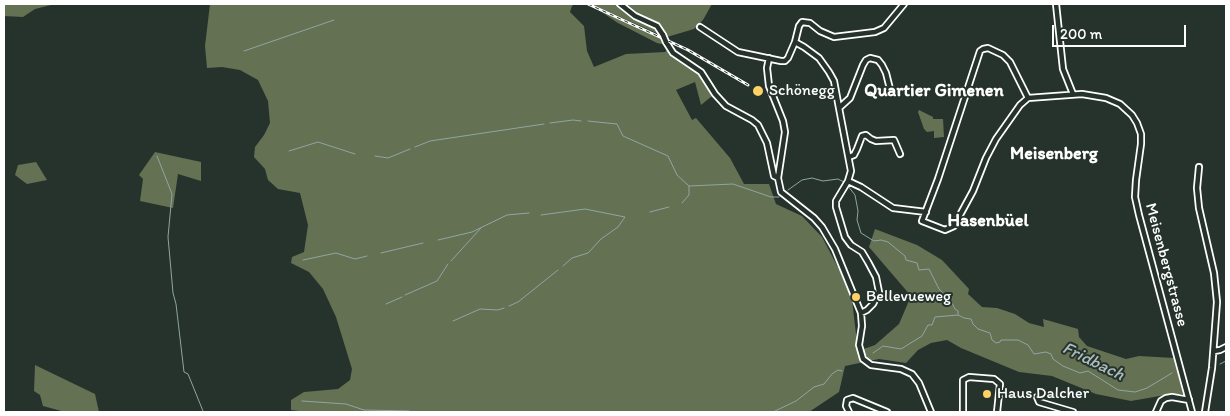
<!DOCTYPE html>
<html>
<head>
<meta charset="utf-8">
<style>
	body { margin:0 }
	#map { position:relative; width:1230px; height:416px; overflow:hidden; background:#26332d; font-family:Itim,sans-serif }
	canvas { display:block }
	.frame { position:absolute; inset:0; border:5px solid #fff; pointer-events:none }
	.scale { position:absolute; left:1052px; top:25px; width:134px; height:22px; box-sizing:border-box; border:2px solid #fff; border-top:0; padding-left:6px; font-size:15px; line-height:18px; white-space:nowrap; color:#fff; -webkit-text-stroke:4px #26332d; paint-order:stroke }
</style>
</head>
<body>
<div id="map">
<canvas width="1230" height="416"></canvas>
<div class="frame"></div>
<div class="scale">200 m</div>
</div>
<script>
const context = document.querySelector('canvas').getContext('2d');
context.lineJoin = 'round';
function fill(path, color) { context.fillStyle = color; context.fill(path, 'evenodd'); }
const toPath = rows => new Path2D(rows.map(r => 'M' + r).join(''));
function trace(path, color, width, dash) { context.strokeStyle = color; context.lineWidth = width; context.lineCap = dash ? 'butt' : 'round'; context.setLineDash(dash || []); context.stroke(path); }
function drawText(font, color, halo, rows, align = 'center') {
  context.font = font + ' Itim,sans-serif'; context.lineWidth = 4; context.setLineDash([]); context.textBaseline = 'middle'; context.strokeStyle = halo; context.fillStyle = color; for (const [text, x, y, turn = 0] of rows) {
    context.save(); context.translate(x, y); context.rotate((+turn || 0) * Math.PI / 180); context.textAlign = isNaN(turn) ? turn : align; if (halo) context.strokeText(text, 0, 0); context.fillText(text, 0, 0); context.restore();
  }
}
fill(toPath([
	[4,4,55,4,35,9,23,17,4,16],
	[210,4,574,4,572,6,570,12,584,26,587,51,594,67,626,54,665,52,667,50,699,73,703,78,712,96,701,105,695,82,676,90,692,120,696,118,730,158,744,184,769,184,776,204,802,216,822,237,840,271,852,300,858,351,875,345,899,324,911,296,869,247,875,229,917,245,942,260,969,289,968,294,982,307,997,308,1015,314,1029,323,1044,327,1043,319,1078,329,1079,337,1087,346,1126,359,1139,356,1174,358,1183,394,1171,394,1131,401,1096,394,1052,376,1019,372,961,348,947,340,931,343,918,350,906,363,879,359,845,366,839,392,809,412,307,412,291,410,291,400,304,392,338,389,350,380,352,369,336,317,323,289,309,272,291,263,292,257,304,252,308,225,300,193,278,189,268,180,265,169,254,157,255,147,264,135,270,123,268,101,258,80,240,70,222,67,207,68,205,46],
	[591,4,619,4,638,19,656,28,661,35],
	[622,4,712,4,703,20,694,29,667,37,656,22,639,17],
	[597,9,663,39,664,43,661,44,657,43,618,23],
	[919,110,933,117,933,119,943,119,944,137,934,138,934,131,927,132,924,129,918,112],
	[155,152,201,162,201,181,178,174,173,208,140,201,143,179,139,175],
	[36,162,47,180,27,184,15,175,18,165],
	[35,365,95,394,99,412,65,412,43,406,40,395,34,391]
]), '#647152');
trace(toPath([
	[377,4,378,4],
	[244,51,334,20],
	[588,121,617,124,623,136,668,156,677,175,689,186],
	[550,123,573,120,581,121],
	[415,147,430,141,544,124],
	[289,151,318,142,355,154],
	[157,156,172,194,168,237,173,293,176,304,184,372,188,374,203,411],
	[375,156,388,158,410,149],
	[848,186,855,195,858,211,857,220,861,233,874,241,881,240,888,242,905,256,906,260,917,263,919,270,929,269,939,289,951,301,955,309,958,311,958,315],
	[788,190,802,180,812,178,823,181,838,179,844,182],
	[682,203,689,195,689,186,733,184,771,197,779,197],
	[650,212,669,207],
	[541,215,585,209,625,217,618,227,601,239,588,253,572,258,563,266],
	[438,240,472,232,507,215,529,213],
	[381,253,423,243],
	[303,260,336,253,355,259,367,256],
	[451,261,481,228],
	[405,295,437,281,448,264],
	[386,304,402,297],
	[509,306,518,302,558,270],
	[453,321,480,309,498,310,504,308],
	[873,353,883,346,901,349,922,336,928,325,932,325,935,317,958,315,964,318,971,319,973,324,978,329,990,333,992,340,996,343,1000,342,1001,340,1018,340,1028,345,1034,354,1046,352,1051,354,1053,359,1063,366,1080,373,1088,371,1118,390,1135,392,1147,388,1172,373],
	[1220,364,1226,361],
	[302,401,346,404,364,410,409,411],
	[773,412,796,401,814,387,824,384,832,374,838,370,842,371]
]), '#8fa6a4', 1);
const street = toPath([
	[620,4,635,16,657,26,663,35],
	[1056,4,1063,69,1073,94],
	[700,27,738,52,781,61,785,61,788,58,795,42,804,47,819,58,829,72,834,81,839,108],
	[666,42,673,53,701,72,715,94,726,106,752,120,758,125,767,143,774,176,778,178],
	[795,42,799,26,802,22,810,23,820,31,834,37,875,32,884,28,904,4],
	[769,58,767,68,769,86,783,121,785,132,778,178,781,192,814,218,822,227,835,249,861,313,862,326,859,345,863,359,871,365,901,369,912,374,919,383,931,412],
	[1028,98,1010,62,1003,55,988,48,983,49,980,51,938,179,922,221,945,230,954,226,973,191,986,158,996,139,1020,105,1028,98,1082,94,1106,98,1120,104,1132,115,1137,123,1141,134,1141,144,1136,180,1135,197,1139,215,1192,412],
	[849,157,854,155,857,149,862,136,866,135,871,139,876,141,894,140,900,154],
	[1199,167,1197,188,1199,208,1214,273,1217,302,1212,368,1205,412],
	[848,181,861,187,893,208,926,212],
	[861,313,867,310,873,304,879,292,876,277,868,262,862,252,851,245,845,237,836,207,836,201,848,181,851,171,839,108,850,98,863,65,866,60,870,58,878,60,882,65,886,73,891,93],
	[1214,351,1220,350,1226,347],
	[1037,397,1039,402,1073,412],
	[849,412,846,406,847,400,853,398,887,412],
	[963,412,963,380,969,377,994,379,1000,384,997,412],
	[1156,412,1161,401,1166,398,1172,397,1189,400]
]);
trace(street, '#fff', 8);
trace(street, '#26332d', 4.5);
const rail = toPath([
	[588,4,688,50,748,85]
]);
trace(rail, '#fff', 3);
trace(rail, '#26332d', 1, [4]);
const streetBridge = toPath([
	[663,35,666,42]
]);
trace(streetBridge, '#fff', 8, []);
trace(streetBridge, '#26332d', 4.5);
for (const [x, y, r, color] of [
	[758,91,6,"#ffd166"],
	[856,297,5,"#ffd166"],
	[987,394,5,"#ffd166"]
]) { const dot = new Path2D(); dot.arc(x, y, r, 0, 2 * Math.PI); context.fillStyle = color; context.fill(dot); trace(dot, '#26332d', 2); }
drawText('16px', '#fff', '#26332d', [
	["Schönegg",769,91],
	["Bellevueweg",866,297],
	["Haus Dalcher",997,394]
], 'left');
drawText('16px', '#fff', '#26332d', [
	["Meisenbergstrasse",1166,265,75]
]);
drawText('bold 18px', '#fff', '#26332d', [
	["Quartier Gimenen",934,91],
	["Meisenberg",1054,154],
	["Hasenbüel",988,221]
]);
drawText('italic 18px', '#abbcbb', '#26332d', [
	["Fridbach",1093,362,26]
]);
</script>
</body>
</html>
